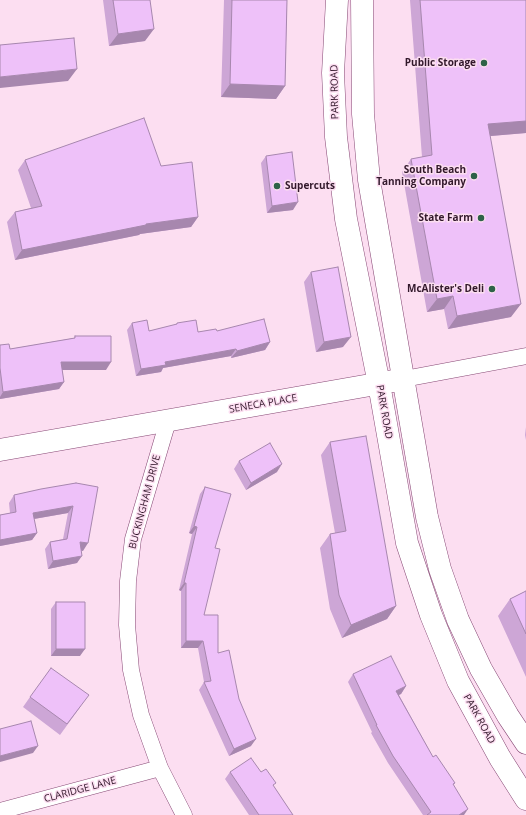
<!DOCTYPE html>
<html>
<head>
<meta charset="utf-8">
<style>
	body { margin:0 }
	canvas { display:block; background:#fcdef1 }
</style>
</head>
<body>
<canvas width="526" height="815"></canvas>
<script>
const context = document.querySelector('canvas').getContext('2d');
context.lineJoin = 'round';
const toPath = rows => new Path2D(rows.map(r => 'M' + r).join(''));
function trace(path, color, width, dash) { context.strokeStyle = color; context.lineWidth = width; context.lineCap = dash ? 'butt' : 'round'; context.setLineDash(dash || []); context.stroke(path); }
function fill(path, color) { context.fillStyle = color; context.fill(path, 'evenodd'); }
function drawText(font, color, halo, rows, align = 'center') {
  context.font = font + ' "Open Sans",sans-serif'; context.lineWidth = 3; context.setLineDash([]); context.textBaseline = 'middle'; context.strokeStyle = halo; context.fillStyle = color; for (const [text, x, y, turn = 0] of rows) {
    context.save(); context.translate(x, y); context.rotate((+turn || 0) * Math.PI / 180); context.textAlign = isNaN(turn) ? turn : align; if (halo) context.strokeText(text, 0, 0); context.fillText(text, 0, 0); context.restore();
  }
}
const street = toPath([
	[404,379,526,356],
	[168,421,133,539,128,581,127,625,131,670,141,715,160,768,184,815],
	[0,811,160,768]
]);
const secondary = toPath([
	[337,0,333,73,336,137,346,219,379,384,407,543,431,615,458,681,500,758,526,799],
	[362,0,363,114,369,180,427,517,440,569,458,620,481,669,508,716,526,743],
	[0,450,393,381]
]);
trace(street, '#874975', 17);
trace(secondary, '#874975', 23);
trace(street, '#fff', 16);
trace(secondary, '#fff', 22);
fill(toPath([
	[103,0,150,0,145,41,109,46],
	[224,0,287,0,285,86,276,99,221,97],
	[410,0,526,0,526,133,490,136,511,317,448,329,444,309,427,312,402,172,411,159,422,157],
	[266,156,293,210,267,213,261,163],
	[25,160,161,166,198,217,191,227,140,234,139,235,15,260,7,222,15,212,31,208,18,170],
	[311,272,343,347,316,352,304,282],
	[132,323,149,331,176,325,177,323,198,332,217,331,270,342,265,350,231,358,231,356,163,368,161,372,136,376,127,330],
	[75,336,106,370,62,370,64,382,59,389,0,399,0,345,10,349,74,338],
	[526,427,526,440,525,435],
	[330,442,396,606,387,619,342,638,330,609,320,548,330,534,335,533,321,455],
	[239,461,277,472,246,490,234,469],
	[76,483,83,551,81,550,77,563,48,569,45,549,50,542,63,539,68,513,34,519,37,533,32,540,0,546,0,515,10,513,9,503,14,495],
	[205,487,215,548,204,615,218,653,239,699,251,746,229,756,199,690,204,682,198,648,181,648,181,591,179,590,192,534,189,533,200,494],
	[526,591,526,677,498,616,510,599],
	[56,602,80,656,51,656,51,609],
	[353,674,406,686,401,694,399,695,433,757,455,783,453,785,464,815,423,815,388,763,371,733,372,732,348,682],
	[30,697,81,706,60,735,23,707],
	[230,772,261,772,273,786,293,815,249,815,225,779]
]), '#cda6d6');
fill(toPath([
	[154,29,145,41,109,46,118,34],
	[77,69,68,81,0,88,0,77],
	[230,84,285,86,276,99,221,97],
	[526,121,526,133,479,137,488,124],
	[298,202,293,210,267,213,272,206],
	[198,217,191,227,140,234,139,235,15,260,22,250,146,224],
	[453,296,444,309,427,312,437,299],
	[521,304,511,317,448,329,457,316],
	[351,337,343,347,316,352,324,342],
	[270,342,265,350,231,358,237,351],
	[236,349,231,356,163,368,161,372,136,376,141,369,165,362],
	[61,362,111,362,106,370,55,370],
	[64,382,59,389,0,399,0,397,3,392],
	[282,464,277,472,246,490,251,483],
	[73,506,68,513,28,520,33,513],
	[194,526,197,527,192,534,189,533],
	[37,533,32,540,0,546,0,540],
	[80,542,88,543,83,551,75,549],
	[82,556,77,563,48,569,53,561],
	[184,583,186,583,181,591,179,590],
	[396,606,387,619,342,638,351,625],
	[186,641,203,641,198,648,181,648],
	[56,649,85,649,80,656,51,656],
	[406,686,401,694,391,698,396,691],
	[256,739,251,746,229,756,234,749],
	[38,746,33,753,0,762,0,756],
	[468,809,464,815,459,815]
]), '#a787ae');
const building = toPath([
	[113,0,150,0,154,29,118,34,113,0],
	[232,0,287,0,285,86,230,84,232,0],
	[420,0,526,0,526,121,488,124,521,304,457,316,453,296,437,299,411,159,432,155,420,0],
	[74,38,77,69,0,77,0,45,74,38],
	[144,118,161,166,192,162,198,217,146,224,146,225,22,250,15,212,42,206,25,160,144,118],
	[292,152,298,202,272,206,266,156,292,152],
	[338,267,351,337,324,342,311,272,338,267],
	[264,319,270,342,237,351,236,349,165,362,166,365,141,369,132,323,147,320,149,331,177,324,177,323,196,320,198,332,216,329,217,331,264,319],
	[75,336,111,336,111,362,61,362,64,382,3,392,0,368,0,345,9,344,10,349,75,338,75,336],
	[366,436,396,606,351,625,339,595,330,534,346,531,330,442,366,436],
	[270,443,282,464,251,483,239,461,270,443],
	[76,483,98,487,88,543,80,542,82,556,53,561,50,542,67,539,73,506,33,513,37,533,0,540,0,515,16,512,14,495,41,489,76,483],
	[205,487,231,494,215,548,220,549,204,615,218,615,218,653,229,650,239,699,256,739,234,749,204,682,211,681,203,641,186,641,186,583,184,583,197,527,194,526,205,487],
	[526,591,526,634,510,599,526,591],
	[56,602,85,602,85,649,56,649,56,602],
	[391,656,406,686,396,691,433,757,436,755,455,783,453,784,468,809,459,815,427,815,431,812,393,756,376,725,377,725,353,674,391,656],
	[51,668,89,695,67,724,30,697,51,668],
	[31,721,38,746,0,756,0,729,31,721],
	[251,758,261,772,266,769,276,783,273,785,293,815,259,815,230,772,251,758]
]);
fill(building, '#eec1f9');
trace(building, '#a787ae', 1);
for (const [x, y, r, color] of [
	[484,63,4,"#2e6248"],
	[474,176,4,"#2e6248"],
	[277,186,4,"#2e6248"],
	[481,218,4,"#2e6248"],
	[492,289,4,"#2e6248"]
]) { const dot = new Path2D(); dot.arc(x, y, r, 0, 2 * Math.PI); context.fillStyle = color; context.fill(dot); trace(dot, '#fcdef1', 1.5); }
drawText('bold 10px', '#32182b', '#fcdef1', [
	["Public Storage",476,63],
	["South Beach",466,170],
	["Tanning Company",466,182],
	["Supercuts",285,186,"left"],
	["State Farm",473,218],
	["McAlister's Deli",484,289]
], 'right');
drawText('10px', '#32182b', '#fcdef1', [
	["PARK ROAD",335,92,-91],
	["SENECA PLACE",263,404,-10],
	["PARK ROAD",384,412,80],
	["BUCKINGHAM DRIVE",145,502,-75],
	["PARK ROAD",479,719,61],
	["CLARIDGE LANE",80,790,-15]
]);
</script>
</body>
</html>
